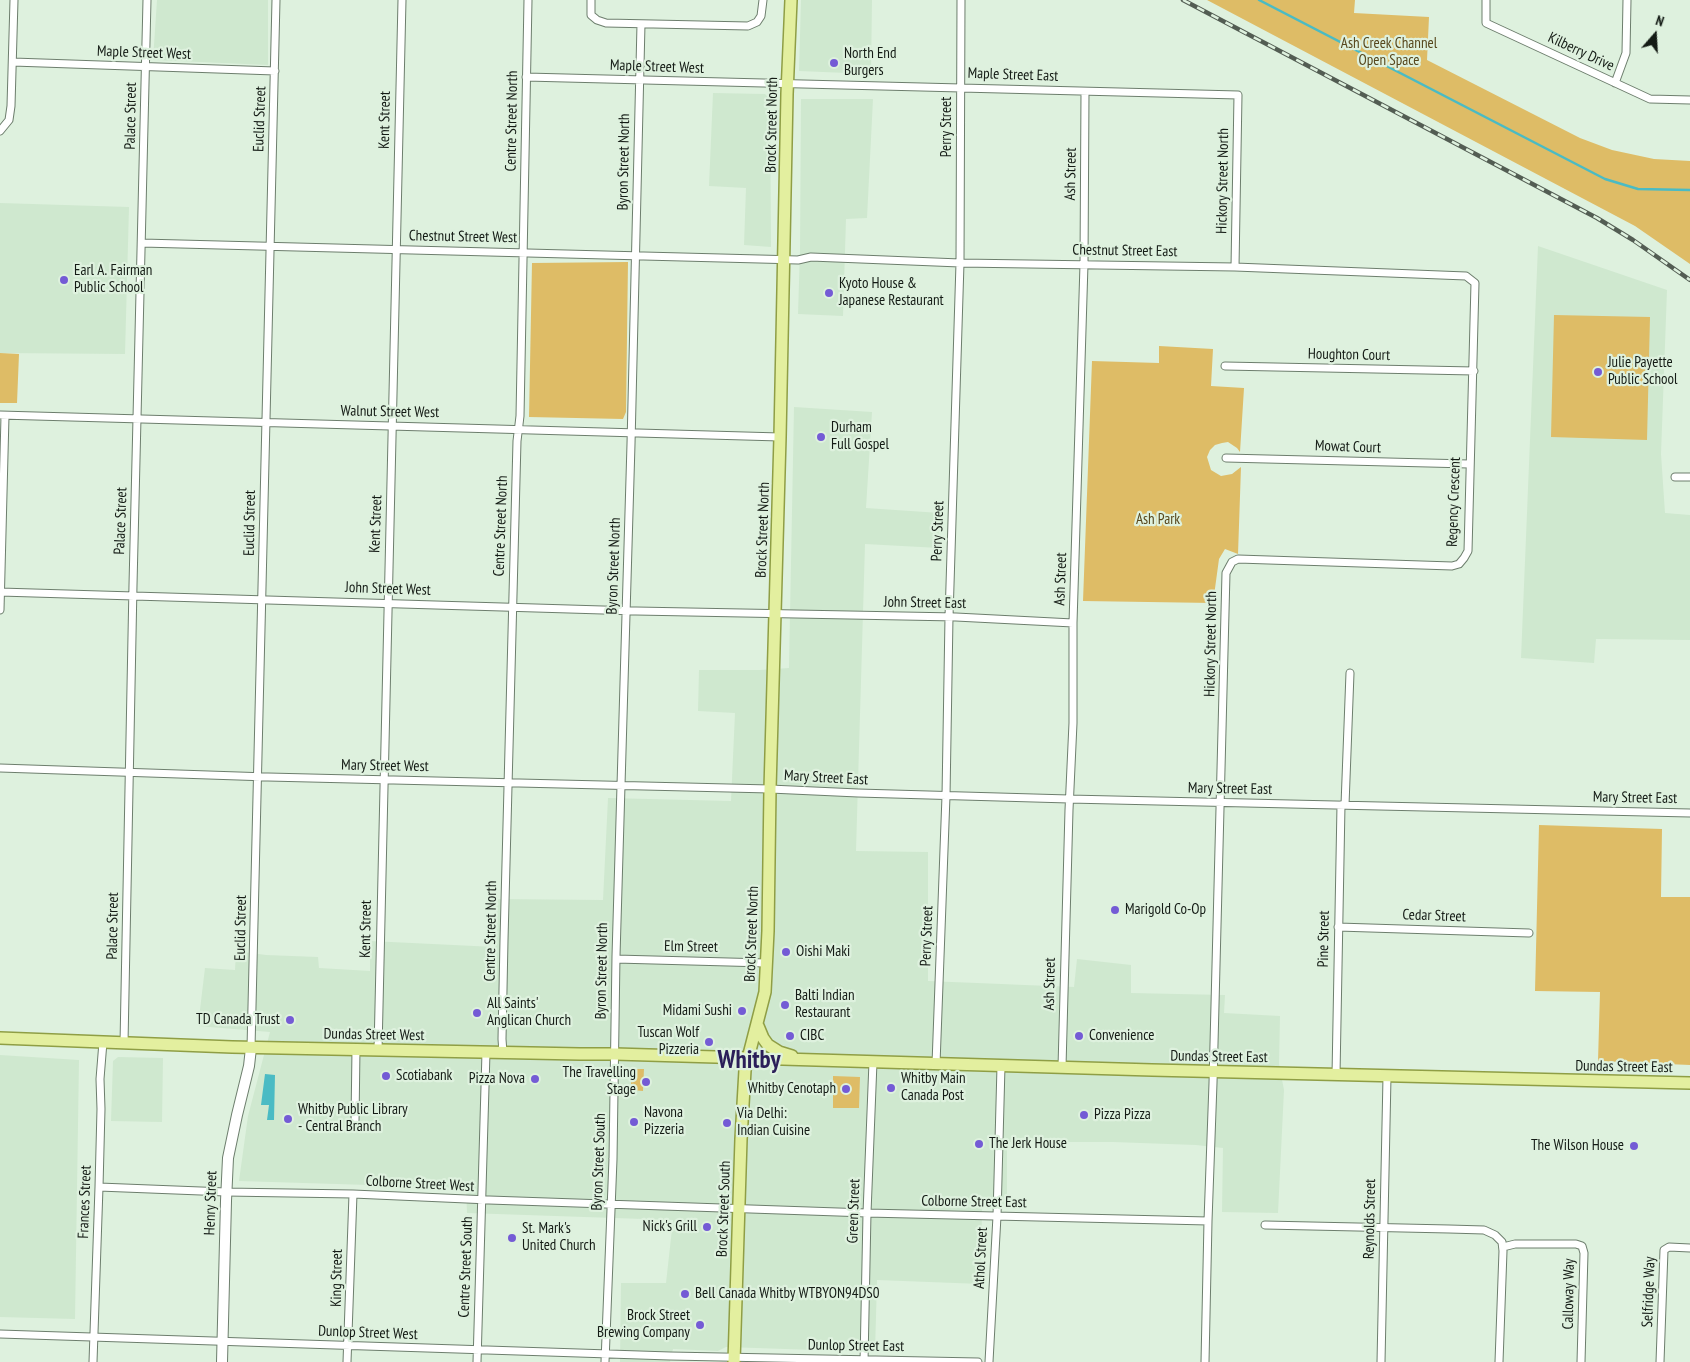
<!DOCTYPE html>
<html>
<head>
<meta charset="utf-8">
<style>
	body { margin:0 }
	#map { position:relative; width:1690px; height:1362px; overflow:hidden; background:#def1de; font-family:"PT Sans Narrow",sans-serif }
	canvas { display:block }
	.north { position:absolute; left:1630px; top:10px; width:50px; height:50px; -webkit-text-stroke:4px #def1de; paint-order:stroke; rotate:19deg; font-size:14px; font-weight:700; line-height:20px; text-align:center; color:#141b15 }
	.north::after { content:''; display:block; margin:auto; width:18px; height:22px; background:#141b15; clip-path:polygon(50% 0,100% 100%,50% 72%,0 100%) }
</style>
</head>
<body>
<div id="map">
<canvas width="1690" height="1362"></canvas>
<div class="north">N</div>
</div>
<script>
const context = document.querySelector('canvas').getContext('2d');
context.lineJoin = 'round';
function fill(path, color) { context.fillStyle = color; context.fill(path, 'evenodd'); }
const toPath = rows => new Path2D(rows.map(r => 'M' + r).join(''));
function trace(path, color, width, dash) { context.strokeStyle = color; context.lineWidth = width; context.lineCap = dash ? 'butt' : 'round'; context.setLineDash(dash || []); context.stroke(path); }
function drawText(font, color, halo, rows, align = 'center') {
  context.font = font + ' "PT Sans Narrow",sans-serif'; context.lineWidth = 4.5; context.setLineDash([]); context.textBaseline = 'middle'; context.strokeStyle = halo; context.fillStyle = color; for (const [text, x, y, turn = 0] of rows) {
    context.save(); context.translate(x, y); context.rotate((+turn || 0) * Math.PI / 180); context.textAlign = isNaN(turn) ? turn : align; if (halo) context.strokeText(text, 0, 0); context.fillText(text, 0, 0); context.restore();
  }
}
fill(toPath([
	[157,0,268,0,268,65,153,60],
	[801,0,872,0,871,74,799,71],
	[713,93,765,94,770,99,771,247,744,245,746,188,709,186],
	[801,99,873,99,867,218,846,219,843,316,798,314,800,251],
	[0,203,129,207,125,354,0,353],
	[1538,246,1667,290,1661,454,1665,513,1690,515,1690,640,1596,639,1594,663,1521,658],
	[794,407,872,412,866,508,940,513,939,548,865,544,856,851,928,852,928,981,1074,987,1077,959,1131,965,1131,993,1225,995,1224,1013,1280,1016,1279,1064,1284,1090,1278,1213,1222,1212,1223,1148,1196,1145,1113,1142,1007,1142,1007,1205,982,1204,981,1284,877,1280,875,1352,726,1347,718,1351,673,1349,670,1362,620,1362,621,1283,666,1283,673,1220,467,1213,466,1188,239,1181,248,1116,270,1032,198,1026,205,968,235,970,236,951,266,955,318,957,319,968,370,971,370,941,495,947,496,899,603,900,608,798,731,801,735,713,698,711,699,670,760,670,789,668],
	[0,1055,79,1060,75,1319,0,1317],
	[118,1057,163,1058,162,1122,111,1121,113,1061]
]), '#cfe8cf');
fill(toPath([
	[1207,0,1355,0,1354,13,1429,17,1427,60,1580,138,1612,150,1654,159,1690,161,1690,264,1635,226],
	[628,262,626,412,623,419,529,417,532,263],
	[1554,315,1650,317,1647,440,1551,437],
	[1159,346,1213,349,1211,386,1244,388,1240,452,1237,448,1228,442,1222,443,1215,445,1210,450,1207,457,1211,470,1221,476,1232,474,1241,467,1238,554,1225,549,1219,559,1213,603,1083,601,1092,361,1159,363],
	[0,353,19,354,17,403,0,403],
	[1539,825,1662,829,1661,897,1690,897,1690,1065,1598,1061,1600,992,1535,991],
	[631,1069,644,1069,643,1091,631,1090],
	[833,1076,860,1077,859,1108,833,1108]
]), '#debc66');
fill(toPath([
	[265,1074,275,1075,274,1120,267,1120,269,1105,261,1105]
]), '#4abbc4');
trace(toPath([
	[1259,0,1605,179,1638,189,1690,190]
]), '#4abbc4', 2.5);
const street = toPath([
	[591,0,591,15,597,20,606,23,748,26,757,22,761,16,763,0],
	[1486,0,1486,23,1650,99,1690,100],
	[13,62,275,71],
	[526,77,1238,95,1235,267],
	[1615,83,1626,53,1627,0],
	[0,131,9,120,11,106,14,0],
	[142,243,798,260,811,257,960,263,1235,267,1466,276,1475,283,1468,551,1464,558,1459,564,1452,566,1238,559,1232,562,1226,573,1213,1083,1208,1221,1205,1362],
	[1225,366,1474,371],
	[0,415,780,437],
	[1226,458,1469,464],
	[1675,477,1690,477],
	[0,592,636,611,956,617,1073,623],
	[0,610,5,416],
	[0,768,268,777,770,789,858,793,1069,799,1690,813],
	[1345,805,1350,673],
	[1338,927,1529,933],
	[616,959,766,963],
	[124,1043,133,585,147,0],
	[251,1048,276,0],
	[378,1050,402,0],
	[503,1053,502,1039,504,940,517,441,520,416,528,0],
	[936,1064,946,796,949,617,960,263,961,0],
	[1062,1067,1069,810,1073,723,1073,623,1084,264,1085,92],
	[1336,1075,1341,805],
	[355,1122,356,1049],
	[99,1187,226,1192,353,1194,489,1200,867,1213,1208,1221],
	[1265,1225,1449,1229,1484,1230,1495,1235,1502,1242,1503,1251,1499,1362],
	[1503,1247,1515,1244,1576,1244,1582,1246,1584,1253,1581,1362],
	[0,1334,670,1356,978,1362],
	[93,1362,99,1187,101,1109,100,1079,103,1042],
	[347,1362,353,1194],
	[477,1362,486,1052],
	[605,1362,613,1159,616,956,631,444,641,24],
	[864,1362,867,1213,873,1062],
	[989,1362,997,1216,1001,1066],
	[1381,1362,1387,1077],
	[1660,1362,1664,1250,1669,1247,1690,1248]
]);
const secondary = toPath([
	[222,1362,226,1201,228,1158,237,1115,249,1066,251,1048]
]);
const primary = toPath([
	[758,1026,763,1038,768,1045,779,1052,792,1056],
	[0,1038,232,1047,580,1054,615,1054,1152,1070,1690,1083],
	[734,1362,741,1139,745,1070,765,992,768,931,770,789,780,437,787,94,791,0]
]);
trace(street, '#6d7e6d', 9);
trace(secondary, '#6d7e6d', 12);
trace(primary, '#8f9e45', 14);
trace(street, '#fff', 7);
trace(secondary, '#fff', 10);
trace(primary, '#e3ef9f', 11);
const rail = toPath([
	[1183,0,1597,218,1633,240,1690,280]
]);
trace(rail, '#535d53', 4.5);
trace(rail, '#def1de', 2.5, [8]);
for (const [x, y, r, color] of [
	[834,63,5,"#745bd5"],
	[64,280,5,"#745bd5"],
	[829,293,5,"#745bd5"],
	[1598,372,5,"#745bd5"],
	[821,437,5,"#745bd5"],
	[1115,910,5,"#745bd5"],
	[786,952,5,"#745bd5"],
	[785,1005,5,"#745bd5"],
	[742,1011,5,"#745bd5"],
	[477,1013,5,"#745bd5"],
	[290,1020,5,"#745bd5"],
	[790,1036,5,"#745bd5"],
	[1079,1036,5,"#745bd5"],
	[709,1042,5,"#745bd5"],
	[386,1076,5,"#745bd5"],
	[535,1079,5,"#745bd5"],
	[646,1082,5,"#745bd5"],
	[891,1088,5,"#745bd5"],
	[846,1089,5,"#745bd5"],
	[1084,1115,5,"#745bd5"],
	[288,1119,5,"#745bd5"],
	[634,1122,5,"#745bd5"],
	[727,1123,5,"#745bd5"],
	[979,1144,5,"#745bd5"],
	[1634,1146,5,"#745bd5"],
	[707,1227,5,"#745bd5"],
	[512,1238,5,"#745bd5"],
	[685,1294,5,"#745bd5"],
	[700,1325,5,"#745bd5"]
]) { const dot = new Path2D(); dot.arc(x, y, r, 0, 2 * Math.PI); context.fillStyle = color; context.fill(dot); trace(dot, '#def1de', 2); }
drawText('15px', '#57471d', '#def1de', [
	["Ash Creek Channel",1389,44],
	["Open Space",1389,61],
	["Ash Park",1158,520]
]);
drawText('15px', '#141b15', '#def1de', [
	["Kilberry Drive",1581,52,25],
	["Maple Street West",144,53,2],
	["Maple Street West",657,67,2],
	["Maple Street East",1013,75,2],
	["Palace Street",131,116,-89],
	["Euclid Street",260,119,-88],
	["Kent Street",385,120,-89],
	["Centre Street North",512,121,-89],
	["Brock Street North",772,125,-89],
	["Perry Street",947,127,-90],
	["Byron Street North",624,162,-89],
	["Ash Street",1071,174,-89],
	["Hickory Street North",1223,181,-89],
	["Chestnut Street West",463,237,1],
	["Chestnut Street East",1125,251,1],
	["Houghton Court",1349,355,1],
	["Walnut Street West",390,412,1],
	["Mowat Court",1348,447,2],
	["Regency Crescent",1454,502,-88],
	["Palace Street",121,521,-88],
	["Euclid Street",250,523,-89],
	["Kent Street",376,524,-88],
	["Centre Street North",501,526,-88],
	["Brock Street North",763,530,-88],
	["Perry Street",938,531,-88],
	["Byron Street North",614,566,-88],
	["Ash Street",1061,579,-88],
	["John Street West",388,589,2],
	["John Street East",925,603,1],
	["Hickory Street North",1211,644,-89],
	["Mary Street West",385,766,1],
	["Mary Street East",826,778,3],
	["Mary Street East",1230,789,1],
	["Mary Street East",1635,798,1],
	["Cedar Street",1434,916,2],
	["Palace Street",113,926,-89],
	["Euclid Street",241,928,-89],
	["Kent Street",366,929,-89],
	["Centre Street North",491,931,-89],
	["Brock Street North",752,934,-88],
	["Perry Street",927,936,-88],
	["Pine Street",1324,939,-89],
	["Elm Street",691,947,1],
	["Byron Street North",602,971,-89],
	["Ash Street",1050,984,-89],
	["Dundas Street West",374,1035,1],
	["Dundas Street East",1219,1057,1],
	["Dundas Street East",1624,1067,1],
	["Byron Street South",599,1162,-88],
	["Colborne Street West",420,1184,3],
	["Frances Street",85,1202,-88],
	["Colborne Street East",974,1202,1],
	["Henry Street",211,1203,-88],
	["Brock Street South",724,1209,-88],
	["Green Street",854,1211,-88],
	["Reynolds Street",1370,1219,-89],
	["Athol Street",981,1258,-87],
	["Centre Street South",466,1267,-88],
	["King Street",337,1278,-89],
	["Selfridge Way",1649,1292,-88],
	["Calloway Way",1569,1294,-89],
	["Dunlop Street West",368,1333,2],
	["Dunlop Street East",856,1346,1]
]);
drawText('15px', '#141b15', '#def1de', [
	["North End",844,54],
	["Burgers",844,71],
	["Earl A. Fairman",74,271],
	["Public School",74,288],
	["Kyoto House &",839,284],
	["Japanese Restaurant",839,301],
	["Julie Payette",1608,363],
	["Public School",1608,380],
	["Durham",831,428],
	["Full Gospel",831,445],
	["Marigold Co-Op",1125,910],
	["Oishi Maki",796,952],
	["Balti Indian",795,996],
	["Restaurant",795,1013],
	["All Saints'",487,1004],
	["Anglican Church",487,1021],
	["Midami Sushi",732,1011,"right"],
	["TD Canada Trust",280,1020,"right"],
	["Tuscan Wolf",699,1033,"right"],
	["Pizzeria",699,1050,"right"],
	["CIBC",800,1036],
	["Convenience",1089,1036],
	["The Travelling",636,1073,"right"],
	["Stage",636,1090,"right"],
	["Scotiabank",396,1076],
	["Pizza Nova",525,1079,"right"],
	["Whitby Main",901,1079],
	["Canada Post",901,1096],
	["Whitby Cenotaph",836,1089,"right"],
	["Whitby Public Library",298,1110],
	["- Central Branch",298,1127],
	["Navona",644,1113],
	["Pizzeria",644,1130],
	["Via Delhi:",737,1114],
	["Indian Cuisine",737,1131],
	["Pizza Pizza",1094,1115],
	["The Jerk House",989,1144],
	["The Wilson House",1624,1146,"right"],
	["Nick's Grill",697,1227,"right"],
	["St. Mark's",522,1229],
	["United Church",522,1246],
	["Bell Canada Whitby WTBYON94DS0",695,1294],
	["Brock Street",690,1316,"right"],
	["Brewing Company",690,1333,"right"]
], 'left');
drawText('bold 25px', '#2b1e59', '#def1de', [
	["Whitby",749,1061]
]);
</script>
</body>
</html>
